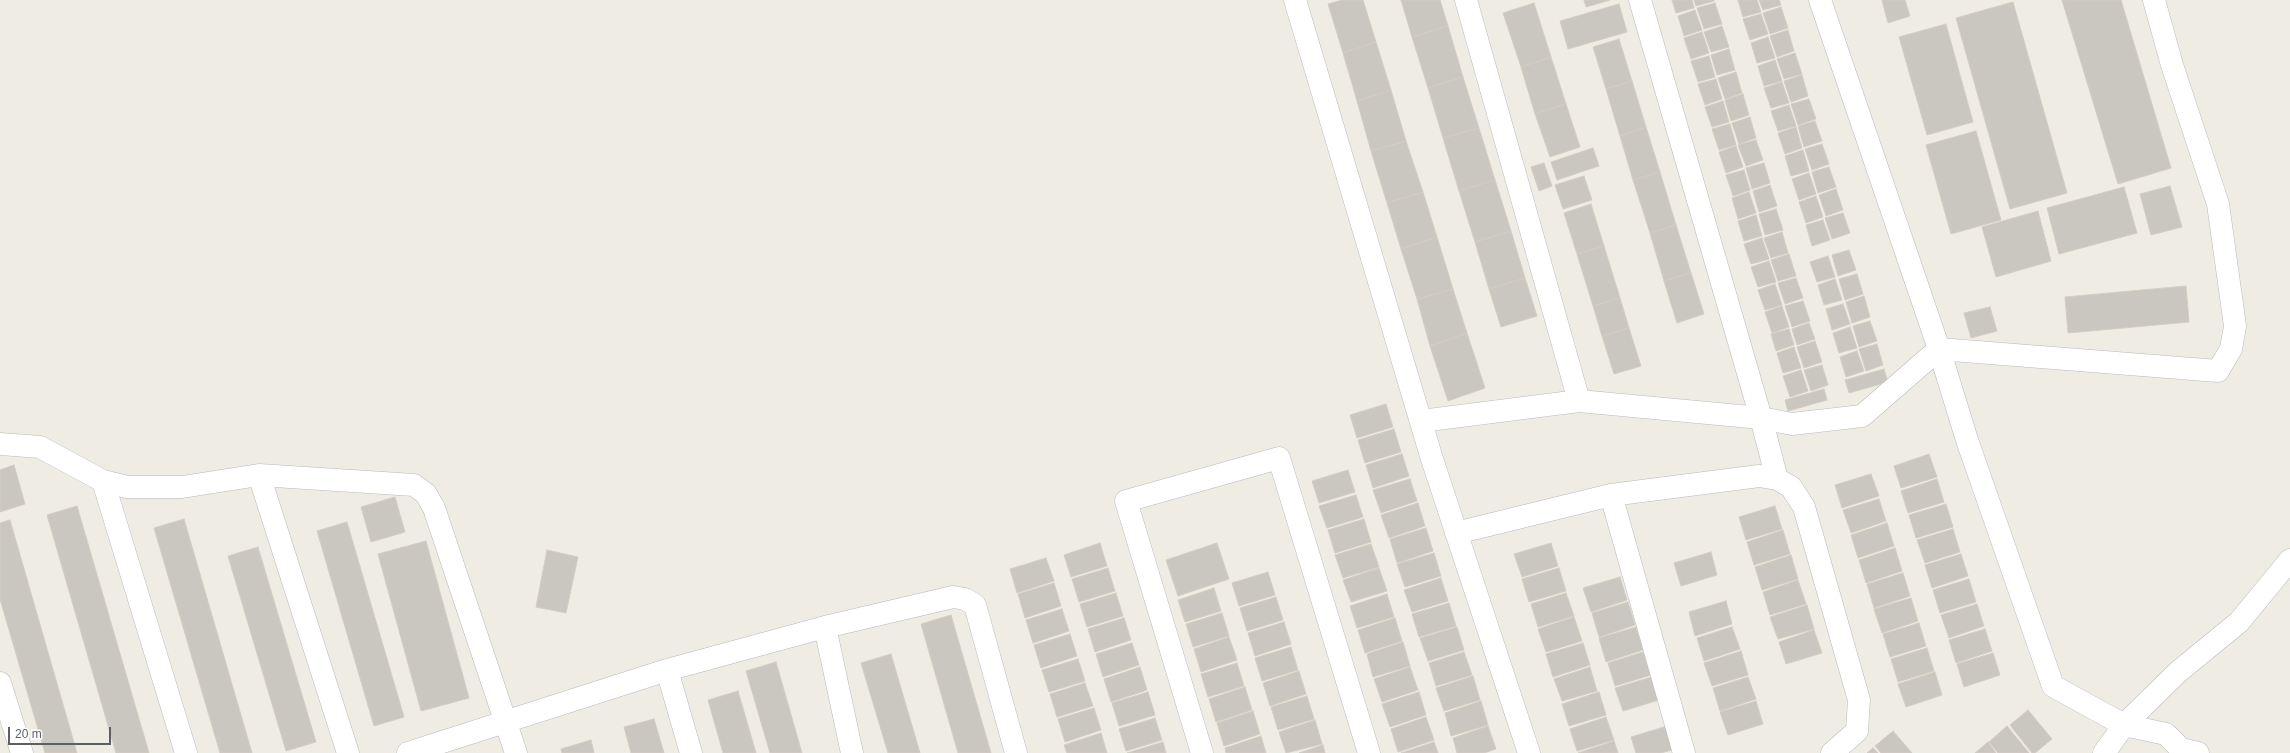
<!DOCTYPE html>
<html>
<head>
<meta charset="utf-8">
<style>
	body { margin:0 }
	#map { position:relative; width:2290px; height:753px; overflow:hidden; background:#efece3; font-family:Arial,sans-serif }
	canvas { display:block }
	.scale { position:absolute; left:8px; top:727px; width:103px; height:18px; box-sizing:border-box; border:2px solid #5b6065; border-top:0; padding-left:5px; font-size:12px; line-height:14px; white-space:nowrap; color:#5b6065; -webkit-text-stroke:3px #fff; paint-order:stroke }
</style>
</head>
<body>
<div id="map">
<canvas width="2290" height="753"></canvas>
<div class="scale">20 m</div>
</div>
<script>
const context = document.querySelector('canvas').getContext('2d');
context.lineJoin = 'round';
function fill(path, color) { context.fillStyle = color; context.fill(path, 'evenodd'); }
const toPath = rows => new Path2D(rows.map(r => 'M' + r).join(''));
function trace(path, color, width, dash) { context.strokeStyle = color; context.lineWidth = width; context.lineCap = dash ? 'butt' : 'round'; context.setLineDash(dash || []); context.stroke(path); }
const building = toPath([
	[1342,0,1363,0,1376,42,1343,53,1328,4,1342,0],
	[1401,0,1440,0,1448,26,1412,37,1401,0],
	[1584,0,1610,0,1586,7,1584,0],
	[1672,0,1692,0,1694,8,1676,13,1672,0],
	[1694,0,1714,0,1714,1,1696,6,1694,0],
	[1738,0,1757,0,1761,12,1743,17,1738,0],
	[1759,0,1779,0,1781,5,1763,10,1759,0],
	[1882,0,1905,0,1910,16,1888,23,1882,0],
	[2062,0,2121,0,2171,168,2118,184,2062,0],
	[2013,2,2067,193,2010,209,1956,18,2013,2],
	[1534,3,1551,57,1521,67,1503,13,1534,3],
	[1715,3,1722,24,1704,29,1697,8,1715,3],
	[1619,4,1627,32,1568,49,1560,21,1619,4],
	[1781,7,1788,28,1770,34,1763,13,1781,7],
	[1695,10,1702,30,1684,36,1678,16,1695,10],
	[1761,14,1768,34,1750,40,1743,19,1761,14],
	[1946,24,1973,122,1927,135,1899,37,1946,24],
	[1448,26,1463,77,1428,88,1412,37,1448,26],
	[1722,26,1729,47,1711,52,1704,32,1722,26],
	[1788,30,1794,51,1777,57,1770,36,1788,30],
	[1702,32,1709,53,1691,59,1684,38,1702,32],
	[1768,37,1775,58,1757,63,1751,43,1768,37],
	[1619,39,1632,81,1606,89,1593,47,1619,39],
	[1376,42,1391,90,1357,101,1343,53,1376,42],
	[1729,49,1735,70,1717,75,1711,55,1729,49],
	[1795,53,1802,74,1784,79,1777,59,1795,53],
	[1709,56,1715,77,1698,82,1691,61,1709,56],
	[1551,57,1566,104,1535,114,1521,67,1551,57],
	[1775,60,1782,81,1764,86,1758,66,1775,60],
	[1736,72,1742,93,1725,99,1718,78,1736,72],
	[1802,75,1808,96,1791,102,1784,81,1802,75],
	[1463,77,1479,128,1443,138,1428,88,1463,77],
	[1716,79,1722,99,1705,105,1698,84,1716,79],
	[1632,81,1646,127,1620,136,1606,89,1632,81],
	[1782,82,1789,103,1771,108,1764,88,1782,82],
	[1391,90,1406,141,1371,151,1357,101,1391,90],
	[1743,94,1749,115,1731,121,1725,100,1743,94],
	[1809,99,1816,119,1798,125,1791,104,1809,99],
	[1723,101,1729,122,1712,127,1705,107,1723,101],
	[1566,104,1580,147,1550,157,1535,114,1566,104],
	[1789,105,1796,126,1778,131,1771,111,1789,105],
	[1750,117,1756,138,1739,144,1732,123,1750,117],
	[1815,121,1822,141,1804,147,1798,126,1815,121],
	[1730,124,1736,145,1719,150,1712,129,1730,124],
	[1646,127,1660,172,1633,180,1620,136,1646,127],
	[1796,127,1802,148,1785,154,1778,133,1796,127],
	[1479,128,1495,180,1459,191,1443,138,1479,128],
	[1976,131,2001,220,1951,234,1926,145,1976,131],
	[1756,140,1763,160,1746,166,1738,145,1756,140],
	[1406,141,1423,192,1387,203,1371,151,1406,141],
	[1822,144,1829,164,1812,170,1805,149,1822,144],
	[1736,146,1743,167,1726,173,1719,152,1736,146],
	[1593,148,1599,166,1557,180,1551,162,1593,148],
	[1803,150,1809,171,1791,176,1785,156,1803,150],
	[1544,163,1552,186,1539,191,1531,167,1544,163],
	[1764,163,1770,183,1752,189,1746,168,1764,163],
	[1829,167,1836,187,1818,193,1812,172,1829,167],
	[1744,170,1750,190,1733,196,1726,175,1744,170],
	[1660,172,1676,225,1650,233,1633,180,1660,172],
	[1809,173,1816,194,1799,200,1792,179,1809,173],
	[1584,176,1592,200,1563,209,1555,185,1584,176],
	[1495,180,1511,231,1475,242,1459,191,1495,180],
	[1770,185,1777,206,1759,212,1753,191,1770,185],
	[2170,186,2182,227,2151,235,2140,194,2170,186],
	[2124,187,2137,233,2059,254,2047,208,2124,187],
	[1836,189,1843,210,1826,216,1819,195,1836,189],
	[1423,192,1437,237,1401,249,1387,203,1423,192],
	[1749,192,1756,213,1738,219,1732,198,1749,192],
	[1816,196,1823,217,1806,223,1799,202,1816,196],
	[1591,204,1604,246,1577,254,1564,213,1591,204],
	[1776,209,1783,230,1765,235,1759,214,1776,209],
	[2038,211,2051,261,1996,277,1982,227,2038,211],
	[1843,213,1850,233,1832,239,1825,218,1843,213],
	[1756,215,1762,236,1744,241,1738,221,1756,215],
	[1823,220,1830,240,1812,246,1806,225,1823,220],
	[1676,225,1691,273,1664,281,1650,233,1676,225],
	[1511,231,1525,278,1489,289,1475,242,1511,231],
	[1782,232,1788,253,1771,258,1764,238,1782,232],
	[1437,237,1453,289,1417,299,1401,249,1437,237],
	[1762,238,1769,259,1751,264,1744,244,1762,238],
	[1604,246,1620,298,1593,306,1577,254,1604,246],
	[1849,250,1856,270,1838,276,1832,255,1849,250],
	[1789,254,1796,276,1778,281,1771,260,1789,254],
	[1828,256,1835,277,1817,282,1810,262,1828,256],
	[1769,261,1776,282,1758,287,1751,267,1769,261],
	[1691,273,1704,314,1677,323,1664,281,1691,273],
	[1857,274,1863,294,1845,300,1839,279,1857,274],
	[1525,278,1537,316,1501,327,1489,289,1525,278],
	[1796,278,1803,298,1785,304,1778,283,1796,278],
	[1835,279,1842,300,1824,305,1818,285,1835,279],
	[1775,284,1782,305,1765,310,1758,290,1775,284],
	[2186,286,2189,322,2068,333,2065,297,2186,286],
	[1453,289,1467,333,1430,346,1417,299,1453,289],
	[1864,296,1870,317,1852,323,1846,302,1864,296],
	[1620,298,1629,328,1602,336,1593,306,1620,298],
	[1803,301,1810,321,1792,327,1785,306,1803,301],
	[1843,304,1850,324,1832,330,1826,309,1843,304],
	[1782,306,1789,327,1772,333,1765,312,1782,306],
	[1990,307,1997,331,1971,338,1964,313,1990,307],
	[1870,321,1877,341,1859,347,1853,326,1870,321],
	[1809,323,1815,339,1797,345,1792,329,1809,323],
	[1850,327,1857,348,1839,353,1833,333,1850,327],
	[1629,328,1641,366,1614,374,1602,336,1629,328],
	[1789,329,1794,345,1776,351,1771,334,1789,329],
	[1467,333,1485,388,1448,401,1430,346,1467,333],
	[1815,341,1822,362,1804,368,1797,347,1815,341],
	[1877,344,1883,365,1866,371,1859,349,1877,344],
	[1794,347,1801,368,1783,373,1777,353,1794,347],
	[1857,351,1864,371,1846,377,1840,357,1857,351],
	[1822,365,1828,385,1811,391,1804,370,1822,365],
	[1884,369,1888,382,1849,393,1845,380,1884,369],
	[1801,370,1808,391,1790,397,1783,376,1801,370],
	[1824,389,1827,400,1788,411,1785,400,1824,389],
	[1386,404,1393,427,1357,438,1350,415,1386,404],
	[1394,429,1401,452,1365,463,1358,440,1394,429],
	[1402,454,1409,476,1373,488,1366,465,1402,454],
	[1929,454,1937,477,1901,488,1894,466,1929,454],
	[14,465,25,504,0,512,0,470,14,465],
	[1348,470,1355,492,1319,503,1312,481,1348,470],
	[1871,474,1879,496,1842,508,1835,485,1871,474],
	[1410,479,1417,501,1381,513,1373,490,1410,479],
	[1937,479,1944,502,1908,513,1901,491,1937,479],
	[1356,495,1363,517,1327,528,1319,506,1356,495],
	[395,497,405,532,371,542,361,507,395,497],
	[1879,499,1886,521,1851,533,1843,510,1879,499],
	[1418,503,1425,526,1389,538,1381,515,1418,503],
	[1946,504,1953,527,1916,538,1909,515,1946,504],
	[77,506,149,753,116,753,47,515,77,506],
	[1775,506,1782,529,1746,540,1739,517,1775,506],
	[184,519,252,753,220,753,154,528,184,519],
	[1364,519,1371,542,1335,553,1328,530,1364,519],
	[10,520,77,753,45,753,0,599,0,523,10,520],
	[347,522,404,717,374,726,317,531,347,522],
	[1887,523,1894,546,1858,558,1851,535,1887,523],
	[1426,528,1433,551,1397,563,1390,539,1426,528],
	[1953,529,1960,552,1925,563,1917,540,1953,529],
	[1783,530,1790,554,1754,565,1747,542,1783,530],
	[426,541,469,698,421,711,378,554,426,541],
	[1100,543,1107,566,1071,577,1064,555,1100,543],
	[1217,543,1229,579,1178,596,1166,560,1217,543],
	[1551,543,1558,566,1522,577,1514,554,1551,543],
	[1371,544,1379,567,1343,578,1335,555,1371,544],
	[258,547,316,742,286,751,228,556,258,547],
	[1895,548,1902,571,1866,583,1859,560,1895,548],
	[547,550,578,557,566,613,536,607,547,550],
	[1711,552,1717,575,1681,586,1674,563,1711,552],
	[1434,553,1441,576,1405,587,1397,564,1434,553],
	[1961,554,1968,576,1932,588,1925,565,1961,554],
	[1791,555,1798,579,1762,590,1755,567,1791,555],
	[1046,558,1054,581,1017,593,1010,569,1046,558],
	[1108,568,1115,591,1079,602,1072,579,1108,568],
	[1379,568,1387,591,1351,602,1343,580,1379,568],
	[1559,568,1566,591,1529,602,1522,579,1559,568],
	[1268,572,1275,595,1239,606,1232,583,1268,572],
	[1903,573,1910,596,1874,608,1867,584,1903,573],
	[1620,577,1627,600,1591,612,1583,588,1620,577],
	[1441,578,1448,601,1412,612,1404,590,1441,578],
	[1969,579,1976,602,1940,613,1933,590,1969,579],
	[1798,580,1806,604,1770,615,1763,592,1798,580],
	[1054,583,1061,606,1025,618,1018,594,1054,583],
	[1214,588,1221,611,1185,622,1178,600,1214,588],
	[1116,593,1123,616,1087,627,1080,604,1116,593],
	[1566,593,1574,616,1538,627,1531,604,1566,593],
	[1387,594,1394,617,1357,628,1350,606,1387,594],
	[1276,597,1283,620,1247,631,1240,608,1276,597],
	[1911,598,1918,621,1882,633,1874,609,1911,598],
	[1726,601,1732,624,1695,636,1689,612,1726,601],
	[1628,602,1635,625,1599,637,1592,613,1628,602],
	[1449,603,1456,626,1419,637,1412,614,1449,603],
	[1977,604,1984,626,1949,638,1941,615,1977,604],
	[1807,605,1814,629,1778,639,1770,617,1807,605],
	[1062,609,1069,631,1033,643,1026,620,1062,609],
	[1222,613,1229,636,1193,647,1186,624,1222,613],
	[951,615,991,753,958,753,921,624,951,615],
	[1574,617,1582,641,1546,652,1538,629,1574,617],
	[1124,618,1131,640,1095,652,1088,629,1124,618],
	[1395,618,1402,641,1365,653,1358,630,1395,618],
	[1284,622,1291,644,1255,656,1248,633,1284,622],
	[1919,623,1926,646,1890,657,1883,634,1919,623],
	[1457,627,1464,650,1428,661,1420,638,1457,627],
	[1636,627,1643,650,1606,662,1599,638,1636,627],
	[1732,627,1740,649,1704,661,1697,638,1732,627],
	[1985,629,1992,651,1956,663,1949,640,1985,629],
	[1814,630,1822,653,1786,664,1779,642,1814,630],
	[1070,634,1077,656,1041,668,1034,645,1070,634],
	[1229,637,1237,660,1201,672,1194,649,1229,637],
	[1403,642,1410,666,1373,677,1367,654,1403,642],
	[1132,643,1139,665,1103,677,1096,654,1132,643],
	[1583,643,1590,665,1553,677,1546,654,1583,643],
	[1291,647,1298,670,1262,681,1255,658,1291,647],
	[1927,648,1934,671,1898,682,1891,659,1927,648],
	[1741,651,1748,675,1712,686,1704,663,1741,651],
	[1464,652,1472,675,1436,686,1429,663,1464,652],
	[1643,652,1651,675,1615,686,1608,663,1643,652],
	[1993,653,2000,675,1964,687,1957,664,1993,653],
	[891,654,920,753,888,753,861,663,891,654],
	[1078,659,1085,681,1049,692,1042,670,1078,659],
	[776,662,802,753,770,753,746,671,776,662],
	[1237,663,1244,686,1208,697,1201,674,1237,663],
	[1140,667,1147,690,1111,702,1104,679,1140,667],
	[1410,667,1418,690,1382,702,1374,679,1410,667],
	[1590,667,1597,691,1562,701,1554,679,1590,667],
	[1299,671,1306,694,1270,706,1263,683,1299,671],
	[1935,672,1942,695,1906,707,1898,684,1935,672],
	[1473,676,1480,700,1444,711,1436,688,1473,676],
	[1652,677,1659,700,1623,711,1615,688,1652,677],
	[1748,677,1756,699,1720,711,1713,688,1748,677],
	[1085,683,1093,706,1057,717,1050,694,1085,683],
	[1245,687,1252,710,1216,722,1209,699,1245,687],
	[738,691,756,753,723,753,708,700,738,691],
	[1148,692,1155,715,1119,726,1112,703,1148,692],
	[1419,692,1426,715,1390,727,1382,704,1419,692],
	[1599,692,1606,715,1569,726,1562,704,1599,692],
	[1307,696,1314,719,1278,730,1271,707,1307,696],
	[1481,701,1488,725,1451,736,1445,713,1481,701],
	[1756,701,1763,724,1728,735,1720,712,1756,701],
	[1094,708,1101,730,1065,742,1058,719,1094,708],
	[2028,710,2052,739,2035,753,2032,753,2010,725,2028,710],
	[1253,711,1260,734,1224,746,1217,723,1253,711],
	[1426,717,1434,740,1398,752,1391,729,1426,717],
	[1606,717,1614,740,1577,751,1570,729,1606,717],
	[1155,718,1162,740,1126,751,1119,729,1155,718],
	[654,719,664,753,631,753,624,727,654,719],
	[1315,720,1322,744,1286,753,1279,732,1315,720],
	[1488,726,1496,749,1484,753,1457,753,1453,738,1488,726],
	[1667,726,1675,749,1661,753,1636,753,1631,737,1667,726],
	[2007,726,2029,753,1998,753,1989,742,2007,726],
	[1893,731,1912,753,1881,753,1875,746,1893,731],
	[1101,733,1107,753,1067,753,1064,745,1101,733],
	[1261,736,1266,753,1226,753,1225,748,1261,736],
	[591,740,594,753,562,753,561,749,591,740],
	[1614,741,1618,753,1578,753,1614,741],
	[1163,742,1166,753,1127,753,1163,742],
	[1434,742,1438,753,1401,753,1434,742],
	[1988,742,1996,753,1975,753,1988,742],
	[1323,745,1325,753,1299,753,1323,745],
	[1873,748,1878,753,1867,753,1873,748]
]);
fill(building, '#cac6c0');
trace(building, '#d4cdc1', 1);
const minor = toPath([
	[1295,0,1432,459,1529,753],
	[1466,0,1579,401],
	[2154,0,2172,65,2218,204,2235,326,2231,349,2218,371,1939,349,1967,440,2053,686,2124,725,2166,734,2181,749,2198,753],
	[1421,421,1579,401,1761,418,1640,0],
	[0,444,40,447,103,481,127,487,182,487,259,475,414,485,426,494,434,508,516,753],
	[259,475,348,753],
	[1777,479,1761,418,1792,424,1862,416,1939,349,1820,0],
	[103,481,186,753],
	[1611,495,1684,753],
	[1456,533,1611,495,1759,476,1777,479,1791,487,1804,507,1859,700,1857,731,1832,753],
	[825,627,852,753],
	[667,670,691,753],
	[0,683,22,753],
	[408,753,667,670,825,627,953,597,965,599,975,605,1016,753],
	[1202,753,1126,501,1279,458,1369,753],
	[2104,753,2124,725,2178,672,2239,622,2290,560]
]);
trace(minor, '#b6babe', 23);
trace(minor, '#fff', 22);
</script>
</body>
</html>
